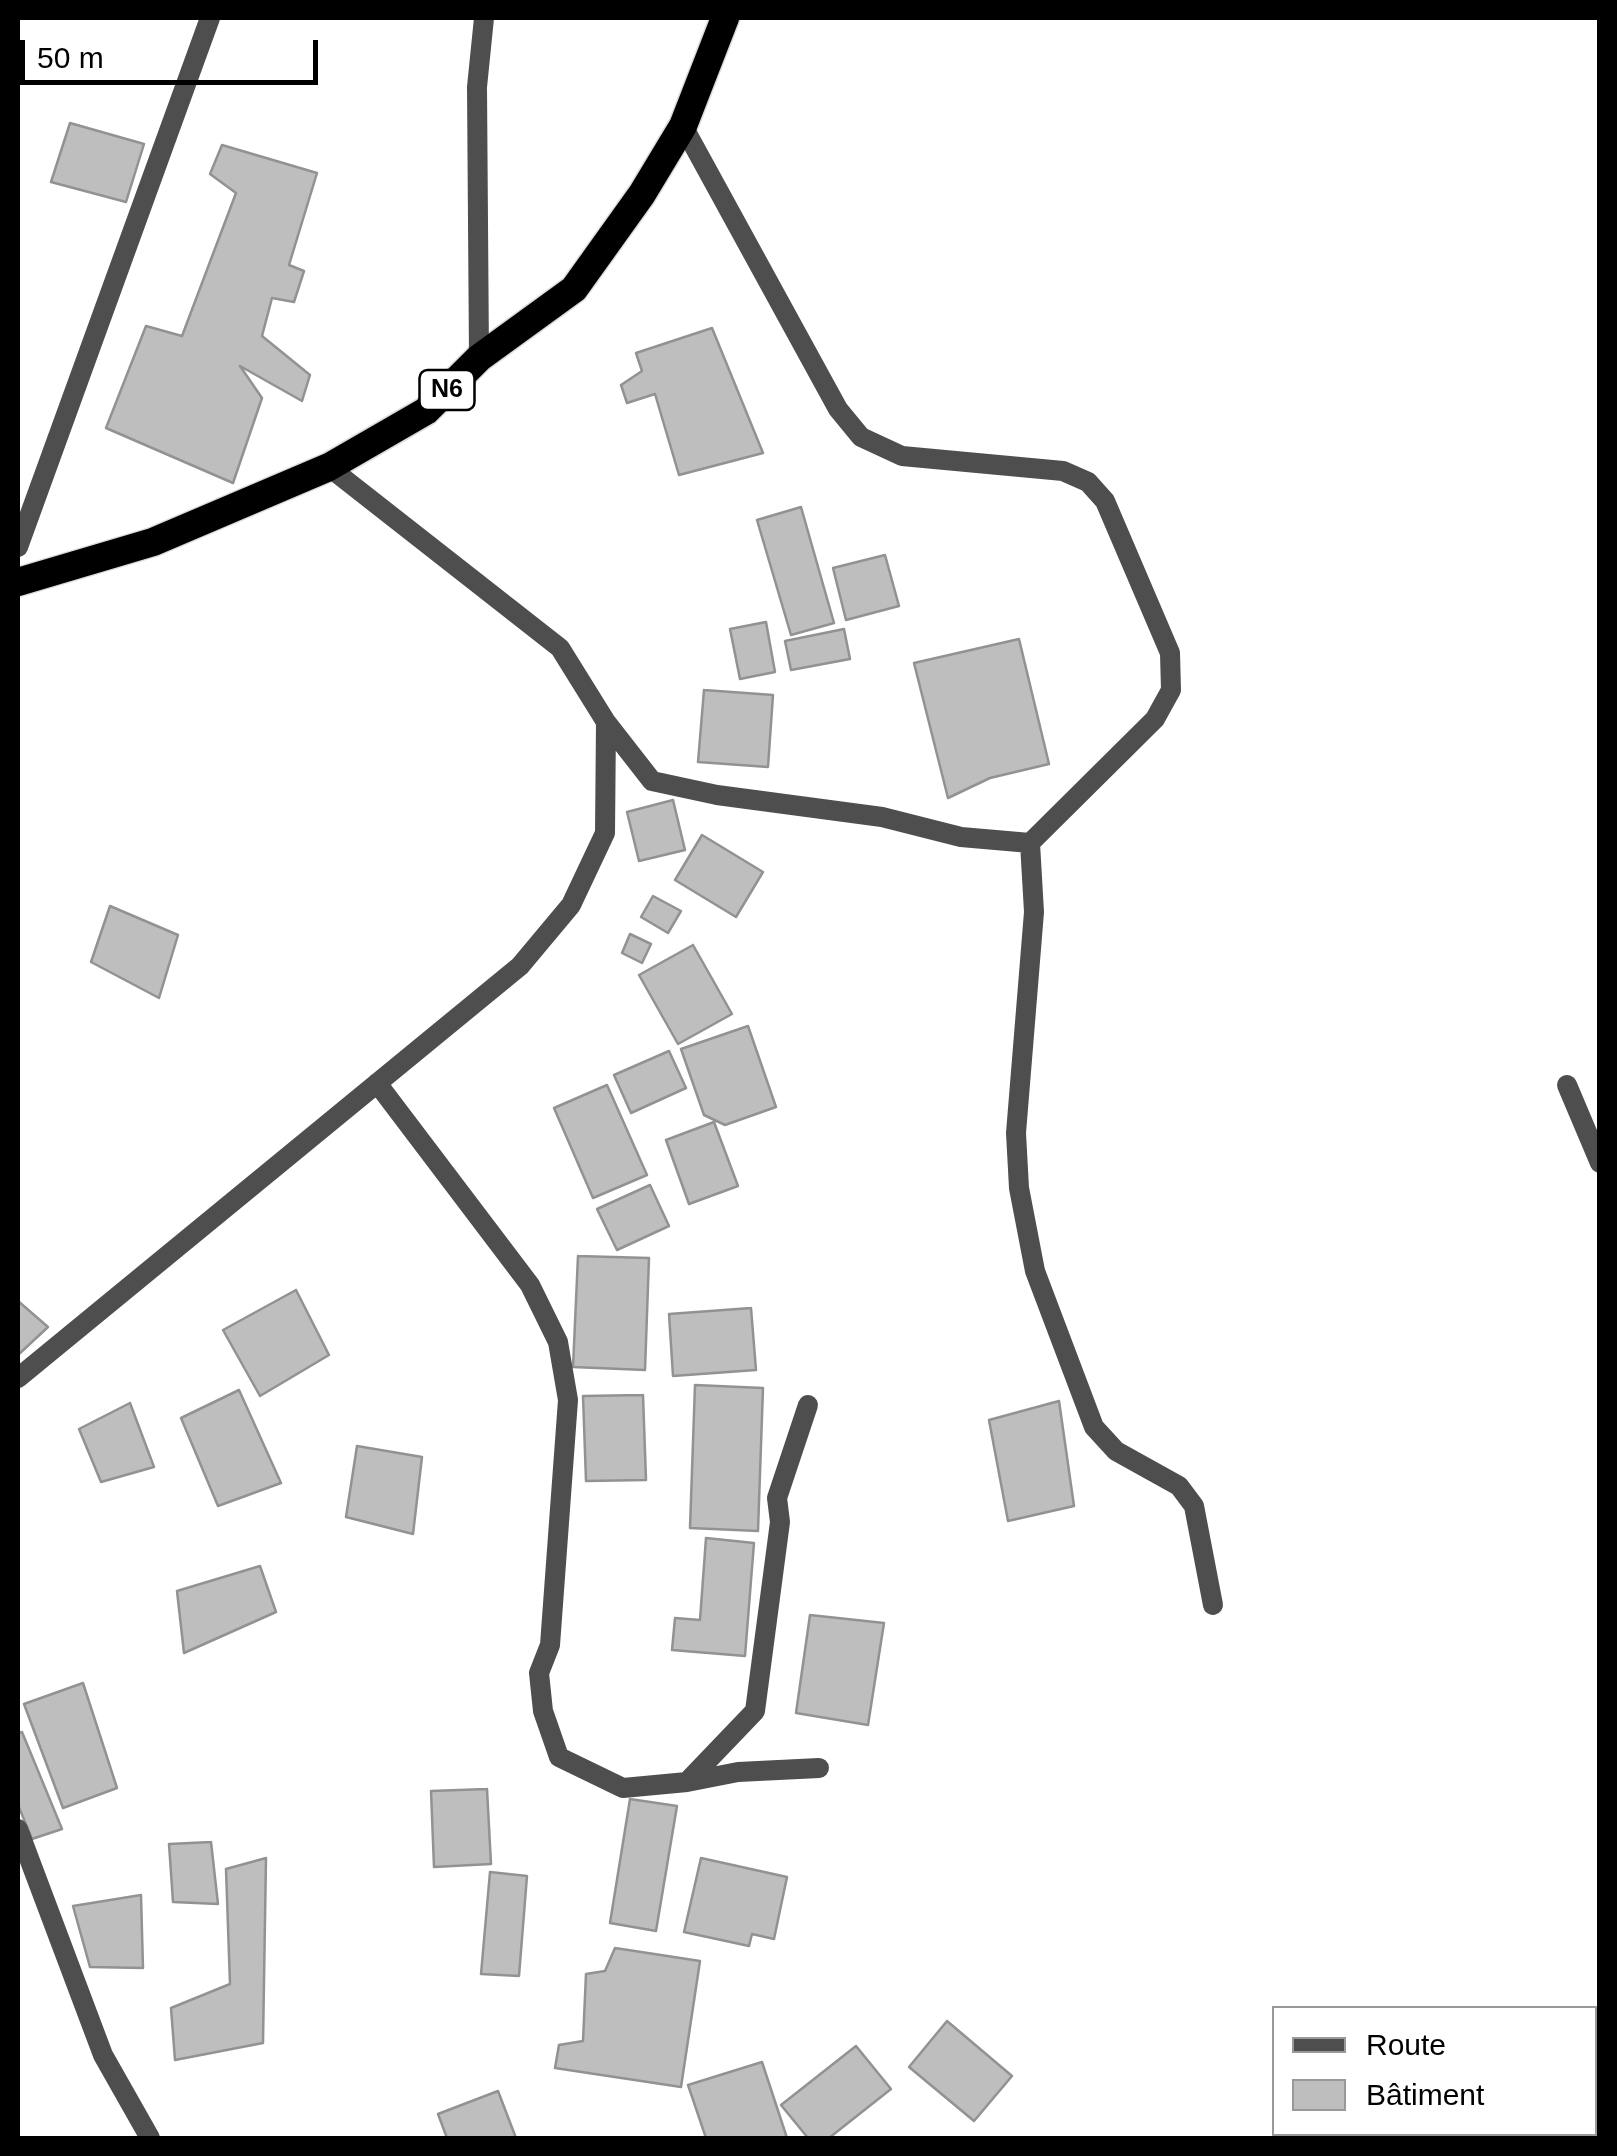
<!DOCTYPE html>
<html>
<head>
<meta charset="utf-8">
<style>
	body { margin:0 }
	#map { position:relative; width:1617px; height:2156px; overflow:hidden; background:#fff; font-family:Arial,sans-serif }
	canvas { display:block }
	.frame { position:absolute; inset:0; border:20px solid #000; pointer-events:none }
	.legend { position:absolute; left:1272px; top:2006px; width:325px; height:130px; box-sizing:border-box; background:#fff; border:2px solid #999; margin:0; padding:12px 18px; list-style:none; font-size:30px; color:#000 }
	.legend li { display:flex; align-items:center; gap:20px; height:50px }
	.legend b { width:50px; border:2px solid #999 }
	.scale { position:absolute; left:20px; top:40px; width:298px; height:45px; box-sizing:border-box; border:5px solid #000; border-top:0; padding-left:12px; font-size:30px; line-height:35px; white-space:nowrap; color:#000; -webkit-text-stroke:8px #fff; paint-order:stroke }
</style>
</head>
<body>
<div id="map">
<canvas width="1617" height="2156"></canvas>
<div class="frame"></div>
<ul class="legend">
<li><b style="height:12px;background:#4e4e4e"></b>Route</li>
<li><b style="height:28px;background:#bebebe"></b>Bâtiment</li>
</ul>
<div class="scale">50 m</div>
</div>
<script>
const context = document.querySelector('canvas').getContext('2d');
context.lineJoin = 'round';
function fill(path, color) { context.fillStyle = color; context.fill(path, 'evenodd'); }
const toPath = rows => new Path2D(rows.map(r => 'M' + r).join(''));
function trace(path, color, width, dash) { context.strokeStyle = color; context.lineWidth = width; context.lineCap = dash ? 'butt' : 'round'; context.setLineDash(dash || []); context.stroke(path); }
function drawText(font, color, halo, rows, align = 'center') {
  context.font = font + ' Arial,sans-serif'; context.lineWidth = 10; context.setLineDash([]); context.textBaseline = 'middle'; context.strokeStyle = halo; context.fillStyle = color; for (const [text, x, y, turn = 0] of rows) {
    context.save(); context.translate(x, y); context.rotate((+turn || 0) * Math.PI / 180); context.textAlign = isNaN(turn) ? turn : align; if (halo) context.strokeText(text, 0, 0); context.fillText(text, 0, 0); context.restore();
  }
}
const building = toPath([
	[70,123,144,144,126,202,51,182,70,123],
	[222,145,317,173,289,265,304,271,294,302,272,298,262,336,310,375,302,401,240,366,262,398,233,483,106,428,146,326,182,336,236,193,210,174,222,145],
	[712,328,763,453,679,475,655,394,627,403,621,385,642,371,636,353,712,328],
	[801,507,834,623,791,635,757,520,801,507],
	[885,555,899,606,846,620,833,568,885,555],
	[766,622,775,672,740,679,730,629,766,622],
	[844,629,850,659,791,670,785,641,844,629],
	[1019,639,1049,764,990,778,948,798,914,663,1019,639],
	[704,690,773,695,768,767,698,762,704,690],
	[673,800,685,850,639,861,627,812,673,800],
	[702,835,763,872,736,917,675,880,702,835],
	[653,896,681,911,668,933,641,917,653,896],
	[110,906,178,935,159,998,91,962,110,906],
	[630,934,651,944,642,963,622,953,630,934],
	[693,945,732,1014,678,1044,639,975,693,945],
	[748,1026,776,1107,725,1125,704,1115,681,1049,748,1026],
	[669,1051,686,1088,631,1113,614,1075,669,1051],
	[607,1085,647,1175,593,1198,554,1108,607,1085],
	[714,1122,738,1186,689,1204,666,1140,714,1122],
	[650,1185,669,1226,617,1250,597,1209,650,1185],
	[578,1256,649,1258,645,1370,573,1367,578,1256],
	[296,1290,329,1355,260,1396,223,1330,296,1290],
	[18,1301,48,1327,18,1355,18,1301],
	[751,1308,756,1370,673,1376,669,1314,751,1308],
	[695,1385,763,1388,758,1531,690,1528,695,1385],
	[239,1390,281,1483,218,1506,181,1418,239,1390],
	[643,1395,646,1480,586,1481,583,1396,643,1395],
	[1059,1401,1074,1506,1008,1521,989,1420,1059,1401],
	[130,1403,154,1467,101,1482,79,1429,130,1403],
	[357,1446,422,1457,413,1534,346,1517,357,1446],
	[706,1538,754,1543,745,1656,672,1650,675,1618,700,1620,706,1538],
	[260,1566,276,1612,184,1653,177,1591,260,1566],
	[810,1615,884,1623,868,1725,796,1713,810,1615],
	[83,1683,117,1788,63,1808,24,1704,83,1683],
	[22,1732,62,1829,32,1839,18,1805,18,1733,22,1732],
	[487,1789,491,1864,434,1867,431,1791,487,1789],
	[630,1799,677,1806,656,1931,610,1923,630,1799],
	[211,1842,218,1904,173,1902,169,1844,211,1842],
	[266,1858,263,2043,175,2060,171,2008,230,1984,226,1869,266,1858],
	[701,1858,787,1877,774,1939,752,1934,749,1946,684,1932,701,1858],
	[490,1872,527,1876,519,1976,481,1974,490,1872],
	[141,1895,143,1968,90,1967,73,1906,141,1895],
	[615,1948,700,1961,681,2087,555,2068,559,2045,583,2041,586,1974,605,1971,615,1948],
	[947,2021,1012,2076,974,2121,909,2067,947,2021],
	[856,2046,891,2089,829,2138,808,2138,781,2105,856,2046],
	[762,2062,787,2138,706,2138,688,2085,762,2062],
	[498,2091,516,2138,447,2138,438,2114,498,2091]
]);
fill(building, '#bebebe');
trace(building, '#929292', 2.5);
const trunk = toPath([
	[18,582,153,542,329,467,426,411,479,358,574,289,642,194,683,126,725,18]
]);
trace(trunk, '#dbdbdb', 31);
trace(toPath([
	[683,126,838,409,861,437,902,456,1063,471,1088,482,1105,501,1170,653,1171,690,1155,719,1030,843],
	[479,358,477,87,484,18],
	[18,547,210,18],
	[606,722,652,781,717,795,882,817,961,837,1030,843,1034,912,1016,1133,1019,1188,1035,1271,1094,1427,1116,1451,1179,1486,1194,1506,1213,1605],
	[377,1083,530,1285,558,1342,568,1400,550,1645,539,1673,543,1711,559,1757,623,1788,687,1782,738,1772,819,1768],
	[1567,1085,1600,1163],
	[18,1378,520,966,571,905,605,833,606,722,560,648,329,467],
	[687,1782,755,1711,780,1522,777,1498,808,1405],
	[18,1829,103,2055,150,2138]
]), '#4e4e4e', 20);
trace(trunk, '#000', 28);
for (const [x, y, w] of [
	[447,390,55]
]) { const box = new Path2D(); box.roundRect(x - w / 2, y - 20, w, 40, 8); context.fillStyle = '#fff'; context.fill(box); trace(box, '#000', 2.5); }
drawText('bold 25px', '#000', null, [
	["N6",447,390]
]);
</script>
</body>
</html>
